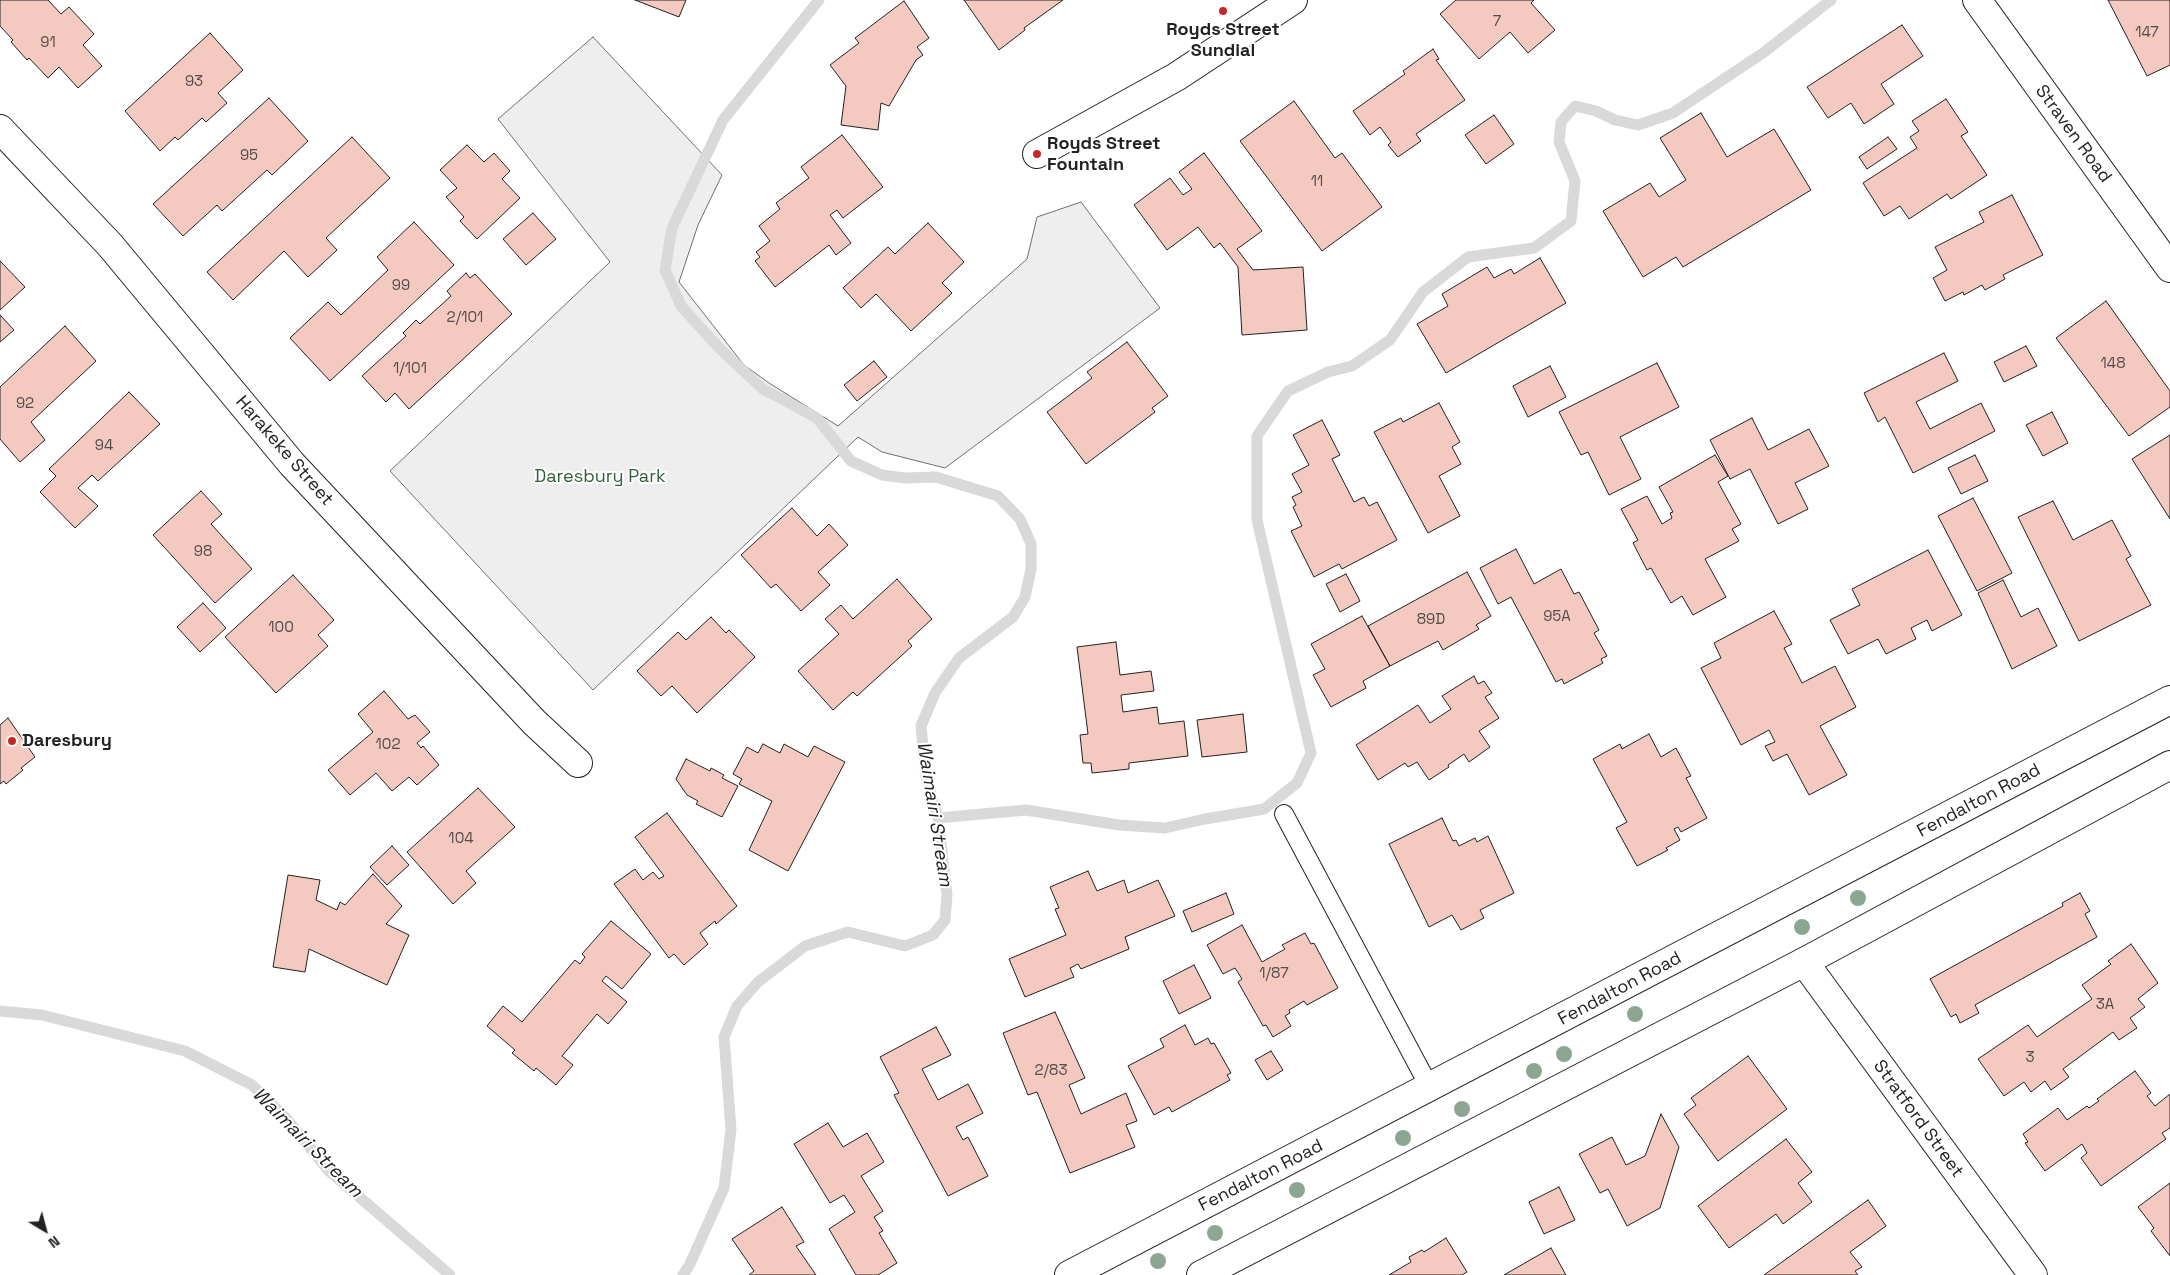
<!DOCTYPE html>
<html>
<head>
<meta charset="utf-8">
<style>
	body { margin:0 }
	#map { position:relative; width:2170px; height:1275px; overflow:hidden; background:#fff; font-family:"Space Grotesk",sans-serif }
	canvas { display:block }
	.north { position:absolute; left:20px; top:1205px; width:50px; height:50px; -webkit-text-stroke:4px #fff; paint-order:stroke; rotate:143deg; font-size:14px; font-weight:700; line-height:20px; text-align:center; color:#222 }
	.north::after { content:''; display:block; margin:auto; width:18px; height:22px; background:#222; clip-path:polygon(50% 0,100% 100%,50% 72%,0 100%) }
</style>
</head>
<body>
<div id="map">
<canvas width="2170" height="1275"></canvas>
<div class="north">N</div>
</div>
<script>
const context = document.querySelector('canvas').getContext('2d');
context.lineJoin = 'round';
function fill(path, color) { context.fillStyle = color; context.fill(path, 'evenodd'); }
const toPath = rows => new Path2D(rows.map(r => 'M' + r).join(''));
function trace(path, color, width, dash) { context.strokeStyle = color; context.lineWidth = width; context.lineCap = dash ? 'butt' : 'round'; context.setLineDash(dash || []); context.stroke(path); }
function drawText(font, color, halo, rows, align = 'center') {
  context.font = font + ' "Space Grotesk",sans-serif'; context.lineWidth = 4; context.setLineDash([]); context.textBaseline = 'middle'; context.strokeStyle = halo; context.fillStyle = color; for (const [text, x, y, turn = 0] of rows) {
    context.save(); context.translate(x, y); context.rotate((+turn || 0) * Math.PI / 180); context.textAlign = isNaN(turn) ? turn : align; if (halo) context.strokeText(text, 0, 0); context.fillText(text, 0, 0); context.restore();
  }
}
const green = toPath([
	[593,37,722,175,698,225,679,282,744,365,769,383,838,426,1027,259,1037,217,1081,202,1160,308,945,468,882,452,858,437,593,690,390,471,610,262,498,119,593,37]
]);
fill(green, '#eee');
trace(green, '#6f6f6f', 1);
trace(toPath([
	[938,818,1026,810,1119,825,1165,828,1205,819,1264,809,1297,783,1311,753,1257,520,1257,436,1288,391,1328,372,1352,366,1390,340,1423,292,1468,257,1534,248,1571,221,1575,181,1559,142,1561,122,1575,106,1596,111,1615,120,1638,125,1673,113,1763,53,1831,0],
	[0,1011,42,1015,185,1051,252,1085,287,1119,328,1170,450,1275],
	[683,1275,690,1264,724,1188,731,1130,724,1037,737,1006,758,982,805,946,848,932,905,946,933,935,945,920,947,894,938,818,926,777,921,726,935,693,959,658,1013,617,1025,597,1031,569,1031,544,1020,519,998,496,936,477,905,478,882,475,851,461,817,418,763,389,719,348,681,306,665,270,672,228,723,120,819,0]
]), '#d9d9d9', 11);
const building = toPath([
	[0,0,48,0,61,14,69,7,94,34,83,45,102,66,78,88,59,67,48,78,29,58,27,60,11,42,13,40,0,26,0,0],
	[635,0,686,0,679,17,635,0],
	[964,0,1063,0,1024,28,1025,30,999,50,964,0],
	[1456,0,1534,0,1531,3,1555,30,1528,53,1510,32,1479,59,1440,14,1456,0],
	[2108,0,2170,0,2170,65,2147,76,2108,0],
	[904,1,929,38,917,47,923,55,916,60,889,106,881,103,878,130,841,125,846,86,830,65,859,43,855,38,904,1],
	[1902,25,1923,56,1881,84,1894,104,1864,124,1851,103,1828,118,1807,87,1902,25],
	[210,33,243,70,218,93,227,103,206,122,202,118,178,140,175,137,160,151,125,111,210,33],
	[1433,49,1439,59,1436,60,1465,100,1416,134,1421,141,1398,157,1388,145,1391,142,1380,127,1370,135,1353,111,1405,74,1403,71,1433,49],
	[269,98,308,141,272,175,267,170,222,211,217,205,183,236,153,204,269,98],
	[1946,99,1968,132,1961,136,1987,175,1951,199,1947,194,1909,219,1900,206,1884,216,1863,183,1917,148,1910,137,1919,131,1912,121,1946,99],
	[1294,101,1335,158,1342,153,1382,207,1322,251,1240,141,1294,101],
	[1701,113,1727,157,1774,129,1811,190,1683,267,1676,257,1643,277,1603,211,1650,183,1659,197,1686,180,1660,138,1701,113],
	[1494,115,1514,144,1486,164,1465,135,1494,115],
	[842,135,883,187,843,218,837,210,830,215,851,243,836,255,829,245,775,287,755,261,760,257,756,252,770,241,759,226,780,209,776,203,809,178,801,167,842,135],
	[352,137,390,178,326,238,337,250,308,277,284,251,233,300,207,272,352,137],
	[1888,137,1897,149,1867,169,1859,157,1888,137],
	[467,145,484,162,494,153,510,171,502,179,520,198,477,239,460,221,464,217,446,197,457,188,440,170,467,145],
	[1204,153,1262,231,1237,249,1253,270,1303,267,1307,330,1242,335,1238,267,1220,243,1214,248,1198,227,1167,250,1134,205,1170,178,1183,195,1192,189,1179,172,1204,153],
	[2012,195,2043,255,2003,275,2005,279,1985,290,1982,285,1964,295,1963,292,1945,301,1933,278,1947,270,1935,247,1984,222,1979,212,2012,195],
	[533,213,556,239,526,265,503,239,533,213],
	[414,222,454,265,330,381,290,338,328,302,341,315,388,270,377,257,414,222],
	[928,223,964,262,942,283,952,293,911,331,876,294,861,308,843,288,888,247,895,254,928,223],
	[1540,258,1566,303,1446,373,1417,324,1448,306,1442,294,1487,267,1494,278,1511,269,1514,274,1540,258],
	[0,261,25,287,0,310,0,261],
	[466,273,470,278,475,274,512,314,409,409,395,393,386,402,362,376,406,336,403,333,416,320,420,324,451,296,447,291,466,273],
	[2106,301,2170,391,2170,407,2129,436,2056,338,2106,301],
	[0,315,14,330,0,342,0,315],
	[65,326,96,361,31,422,45,440,20,462,0,439,0,387,65,326],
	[1127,342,1168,396,1152,408,1155,412,1086,464,1047,412,1092,378,1087,372,1127,342],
	[2026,346,2037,366,2004,382,1994,362,2026,346],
	[1944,353,1958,381,1916,402,1930,429,1981,403,1995,431,1913,473,1885,417,1878,422,1864,393,1944,353],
	[874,361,887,377,857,401,844,385,874,361],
	[1657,363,1679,407,1620,437,1641,479,1609,495,1588,452,1581,455,1559,412,1657,363],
	[1550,366,1566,397,1528,417,1513,386,1550,366],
	[129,392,160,424,98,481,92,475,78,488,98,506,75,528,40,492,56,476,49,469,129,392],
	[1439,403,1460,442,1452,447,1461,464,1439,476,1460,516,1428,533,1374,432,1401,418,1403,422,1439,403],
	[2052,412,2068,443,2043,456,2026,425,2052,412],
	[1752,418,1768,450,1809,429,1829,466,1795,483,1808,509,1778,524,1750,469,1730,479,1710,440,1752,418],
	[1322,420,1340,455,1332,459,1354,502,1364,497,1369,506,1377,502,1397,540,1342,569,1339,564,1314,577,1291,531,1302,526,1293,507,1296,505,1292,497,1302,492,1292,474,1309,465,1293,435,1322,420],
	[2170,435,2170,519,2132,459,2170,435],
	[1715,455,1728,476,1718,482,1741,524,1732,529,1739,541,1705,559,1726,597,1693,615,1682,596,1671,603,1651,568,1647,570,1633,543,1638,540,1621,509,1647,496,1662,524,1672,518,1670,513,1673,512,1659,487,1715,455],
	[1975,455,1988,481,1961,494,1948,468,1975,455],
	[201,491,222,514,211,524,252,569,215,603,153,535,201,491],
	[1973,498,2012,573,1977,591,1938,516,1973,498],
	[2053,501,2073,540,2112,520,2131,556,2126,559,2151,605,2079,641,2018,517,2053,501],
	[792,508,817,536,829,524,848,545,818,572,830,585,801,611,776,584,771,588,741,555,792,508],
	[1516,549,1534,584,1561,569,1574,594,1579,592,1599,630,1594,633,1607,656,1601,659,1603,663,1564,684,1562,679,1556,682,1511,597,1498,604,1480,568,1516,549],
	[1928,550,1962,615,1932,631,1927,620,1911,628,1916,639,1886,654,1878,639,1848,654,1830,620,1860,605,1852,589,1928,550],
	[1467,572,1491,616,1476,625,1479,629,1443,650,1438,641,1390,666,1368,626,1467,572],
	[1346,574,1360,601,1340,612,1326,584,1346,574],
	[293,575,334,620,318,635,328,646,276,693,225,637,293,575],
	[897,579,932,619,908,641,912,646,857,696,853,692,833,710,798,671,839,634,825,619,841,605,853,619,897,579],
	[2003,580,2021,617,2038,608,2057,646,2012,669,1978,593,2003,580],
	[203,603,226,628,200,652,177,627,203,603],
	[1774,611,1792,644,1784,648,1802,683,1835,666,1856,707,1820,726,1847,775,1809,795,1787,754,1773,761,1765,746,1775,742,1769,730,1741,745,1701,668,1721,658,1714,643,1774,611],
	[1362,616,1390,666,1363,681,1366,688,1331,707,1313,675,1325,669,1311,644,1362,616],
	[711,617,726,633,729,630,755,657,697,713,672,686,661,696,637,671,678,632,686,640,711,617],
	[1116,642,1120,675,1151,671,1154,691,1121,695,1123,712,1157,707,1159,724,1184,721,1188,756,1129,763,1129,769,1092,773,1091,763,1083,763,1080,735,1088,734,1077,647,1116,642],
	[1474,676,1478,684,1484,681,1492,693,1485,697,1499,718,1479,731,1490,747,1469,762,1464,754,1448,765,1449,767,1429,780,1417,762,1408,767,1405,763,1378,780,1356,745,1418,705,1430,723,1451,709,1442,696,1474,676],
	[384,691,408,719,415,715,430,732,417,743,421,748,423,746,439,765,417,785,409,777,392,791,376,773,350,795,328,770,373,732,358,714,384,691],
	[1243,714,1247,752,1202,757,1197,720,1243,714],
	[8,718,35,757,21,768,23,770,6,784,4,781,0,784,0,725,8,718],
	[1649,734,1661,757,1676,748,1691,776,1686,778,1707,818,1681,832,1678,827,1674,829,1680,840,1666,848,1668,850,1637,866,1616,828,1627,822,1593,759,1620,744,1622,749,1649,734],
	[763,744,780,753,784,744,808,757,814,746,845,762,788,871,749,850,772,801,739,784,742,779,733,774,747,747,758,753,763,744],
	[686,759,710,771,711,768,724,775,722,778,738,786,722,817,696,804,698,801,687,795,676,779,686,759],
	[478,788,515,827,466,871,476,883,453,904,407,852,478,788],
	[667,813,737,906,716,924,715,921,700,933,708,944,684,965,674,954,669,958,614,884,635,869,643,880,653,872,659,879,664,876,635,837,667,813],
	[1442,818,1453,841,1456,840,1459,846,1475,838,1477,842,1488,836,1514,893,1480,910,1484,918,1461,930,1452,915,1429,927,1389,844,1442,818],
	[392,846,409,865,387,885,370,867,392,846],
	[1088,871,1097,891,1124,880,1128,893,1158,880,1175,916,1125,937,1129,949,1081,969,1078,964,1070,968,1074,977,1025,997,1009,959,1066,935,1055,909,1059,908,1050,887,1088,871],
	[373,874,402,906,386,924,409,935,387,985,309,949,305,972,273,967,288,875,320,880,316,900,337,910,340,902,345,905,373,874],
	[1226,893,1234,914,1192,932,1183,911,1226,893],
	[2080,893,2090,911,2085,914,2097,937,1975,1005,1979,1013,1960,1023,1956,1014,1951,1017,1930,979,2063,906,2062,903,2080,893],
	[611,921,651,954,622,989,606,976,602,981,627,1002,608,1024,597,1014,562,1056,573,1065,556,1085,536,1068,534,1071,512,1053,515,1050,487,1026,503,1006,522,1022,575,960,580,964,585,957,582,954,611,921],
	[1242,925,1262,962,1285,949,1282,945,1305,933,1311,944,1314,943,1338,988,1307,1005,1304,1001,1289,1010,1290,1013,1285,1016,1291,1026,1273,1037,1266,1025,1263,1026,1238,982,1242,979,1235,968,1223,974,1207,945,1242,925],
	[2131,944,2158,983,2138,999,2145,1007,2130,1018,2137,1028,2119,1040,2113,1032,2063,1069,2069,1077,2051,1090,2045,1081,2031,1092,2024,1082,2004,1096,1978,1059,2028,1025,2037,1037,2092,999,2082,985,2111,964,2108,961,2131,944],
	[1194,965,1211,998,1179,1014,1163,981,1194,965],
	[1055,1012,1085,1078,1069,1085,1081,1114,1126,1093,1137,1121,1126,1125,1135,1147,1070,1173,1037,1092,1028,1095,1003,1033,1055,1012],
	[1185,1025,1195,1045,1208,1038,1211,1044,1214,1043,1231,1073,1227,1075,1230,1080,1172,1112,1169,1107,1154,1115,1128,1066,1164,1047,1160,1039,1185,1025],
	[936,1027,951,1055,922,1069,938,1100,968,1084,983,1113,956,1127,963,1140,968,1137,988,1176,948,1196,894,1095,899,1093,880,1057,936,1027],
	[1271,1051,1283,1070,1267,1080,1255,1060,1271,1051],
	[1748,1056,1787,1109,1718,1161,1684,1114,1696,1105,1691,1098,1748,1056],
	[2135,1071,2151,1093,2147,1096,2155,1106,2170,1094,2170,1128,2162,1133,2166,1139,2101,1186,2081,1158,2087,1153,2082,1144,2045,1171,2025,1143,2028,1142,2023,1134,2058,1108,2067,1120,2087,1106,2089,1108,2099,1101,2097,1099,2135,1071],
	[1661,1114,1679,1147,1660,1208,1627,1226,1608,1189,1600,1193,1579,1154,1612,1137,1626,1165,1645,1156,1661,1114],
	[828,1123,843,1147,867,1133,884,1162,861,1176,883,1211,874,1217,883,1231,879,1233,897,1263,878,1275,856,1275,829,1229,855,1212,844,1195,830,1203,794,1144,828,1123],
	[1786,1139,1812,1172,1798,1183,1812,1202,1783,1224,1776,1214,1729,1248,1698,1206,1786,1139],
	[2170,1183,2170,1256,2151,1231,2154,1228,2138,1207,2170,1183],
	[1559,1187,1575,1220,1544,1234,1529,1202,1559,1187],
	[1868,1200,1886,1226,1850,1252,1862,1267,1855,1271,1858,1275,1764,1275,1868,1200],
	[782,1207,804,1242,796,1246,816,1275,749,1275,754,1271,732,1239,782,1207],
	[1446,1238,1467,1272,1462,1275,1389,1275,1411,1262,1409,1257,1422,1250,1424,1252,1446,1238],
	[1551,1248,1566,1275,1504,1275,1551,1248]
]);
fill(building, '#f3c9c0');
trace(building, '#222', 1);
const service = toPath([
	[1284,814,1430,1088]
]);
const minor = toPath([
	[0,129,110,245,292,464,534,722,578,763],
	[1037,154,1176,77,1293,0],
	[1804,962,2033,1275]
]);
const secondary = toPath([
	[1977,0,2170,268]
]);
const primary = toPath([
	[1069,1275,2170,700],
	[1201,1275,1804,962,2170,765]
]);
trace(service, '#222', 20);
trace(minor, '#222', 30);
trace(secondary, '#222', 30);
trace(primary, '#222', 30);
trace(service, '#fff', 18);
trace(minor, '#fff', 28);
trace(secondary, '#fff', 28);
trace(primary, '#fff', 28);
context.fillStyle = '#8da692';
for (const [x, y] of [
	[1858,898],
	[1802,927],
	[1635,1014],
	[1564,1054],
	[1534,1071],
	[1462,1109],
	[1403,1138],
	[1297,1190],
	[1215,1233],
	[1158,1261]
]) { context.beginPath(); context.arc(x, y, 8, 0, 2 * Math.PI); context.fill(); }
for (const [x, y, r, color] of [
	[1223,11,5,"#c62828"],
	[1037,154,5,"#c62828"],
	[12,741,5,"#c62828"]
]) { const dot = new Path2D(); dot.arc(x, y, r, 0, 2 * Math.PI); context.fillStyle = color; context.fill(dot); trace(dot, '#fff', 2); }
drawText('15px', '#564c4a', null, [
	["7",1497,22],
	["147",2147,33],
	["91",48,43],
	["93",194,82],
	["95",249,156],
	["11",1317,182],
	["99",401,286],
	["2/101",465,318],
	["148",2113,364],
	["1/101",410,369],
	["92",25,404],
	["94",104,446],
	["98",203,552],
	["95A",1557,617],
	["89D",1431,620],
	["100",281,628],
	["102",388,745],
	["104",461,839],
	["1/87",1274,974],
	["3A",2105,1005],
	["3",2030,1058],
	["2/83",1051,1071]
]);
drawText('bold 18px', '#222', '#fff', [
	["Royds Street",1223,30,"center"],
	["Sundial",1223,51,"center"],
	["Royds Street",1047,144],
	["Fountain",1047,165],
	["Daresbury",22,741]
], 'left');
drawText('18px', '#222', '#fff', [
	["Straven Road",2073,134,54],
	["Harakeke Street",284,451,49],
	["Fendalton Road",1979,801,-28],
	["Fendalton Road",1620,989,-28],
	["Stratford Street",1918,1119,54],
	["Fendalton Road",1261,1176,-27]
]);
drawText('18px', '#2f5e38', '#fff', [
	["Daresbury Park",600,477]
]);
drawText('italic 19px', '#222', '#fff', [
	["Waimairi Stream",934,814,81],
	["Waimairi Stream",307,1143,45]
]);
</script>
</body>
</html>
